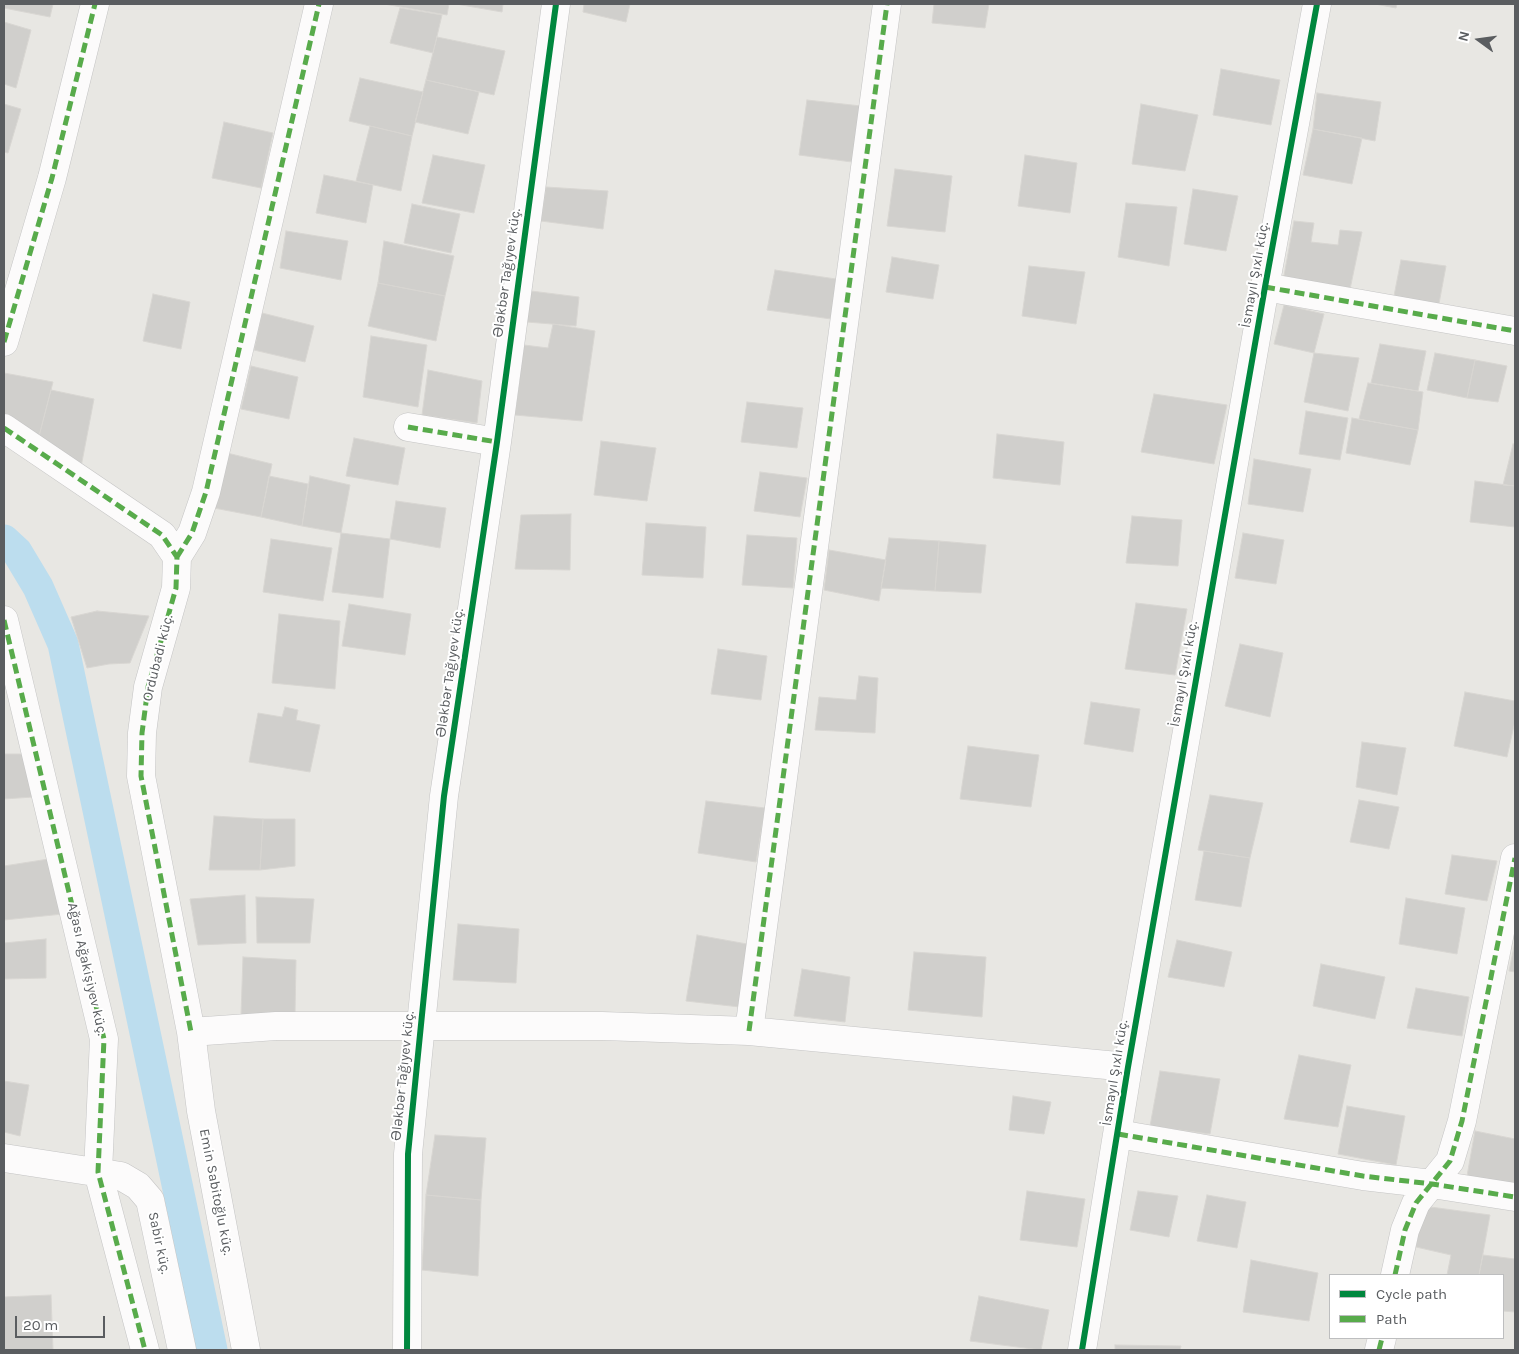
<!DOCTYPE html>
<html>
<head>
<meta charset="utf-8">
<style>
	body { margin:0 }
	#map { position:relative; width:1519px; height:1354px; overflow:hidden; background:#e8e7e3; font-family:Karla,sans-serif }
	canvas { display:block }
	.frame { position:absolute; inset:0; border:5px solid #5a5d60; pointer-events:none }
	.legend { position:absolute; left:1329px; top:1274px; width:175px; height:65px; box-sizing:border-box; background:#fff; border:1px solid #bdbebf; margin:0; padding:6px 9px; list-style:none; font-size:15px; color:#5a5d60 }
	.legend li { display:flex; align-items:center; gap:10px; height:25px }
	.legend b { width:25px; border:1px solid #bdbebf }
	.north { position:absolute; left:1454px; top:15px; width:50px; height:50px; -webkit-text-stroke:4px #fff; paint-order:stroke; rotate:284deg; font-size:14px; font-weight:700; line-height:20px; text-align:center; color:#5a5d60 }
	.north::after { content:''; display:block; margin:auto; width:18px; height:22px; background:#5a5d60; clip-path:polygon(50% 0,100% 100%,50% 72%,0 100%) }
	.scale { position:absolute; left:15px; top:1316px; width:90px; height:22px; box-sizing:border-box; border:2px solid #5a5d60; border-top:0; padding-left:6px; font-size:15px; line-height:18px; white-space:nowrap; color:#5a5d60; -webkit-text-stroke:4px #fff; paint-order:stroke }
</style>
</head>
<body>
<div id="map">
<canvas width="1519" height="1354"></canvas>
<div class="frame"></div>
<ul class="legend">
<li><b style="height:6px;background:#00873e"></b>Cycle path</li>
<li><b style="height:6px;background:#58ab4b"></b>Path</li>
</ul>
<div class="north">N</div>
<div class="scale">20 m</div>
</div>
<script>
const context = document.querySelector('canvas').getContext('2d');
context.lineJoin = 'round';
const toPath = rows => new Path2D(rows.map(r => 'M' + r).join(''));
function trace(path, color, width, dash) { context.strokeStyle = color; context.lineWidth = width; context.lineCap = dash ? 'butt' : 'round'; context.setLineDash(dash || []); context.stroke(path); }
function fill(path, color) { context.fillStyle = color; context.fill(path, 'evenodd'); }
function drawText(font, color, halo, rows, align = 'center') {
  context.font = font + ' Karla,sans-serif'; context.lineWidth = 4; context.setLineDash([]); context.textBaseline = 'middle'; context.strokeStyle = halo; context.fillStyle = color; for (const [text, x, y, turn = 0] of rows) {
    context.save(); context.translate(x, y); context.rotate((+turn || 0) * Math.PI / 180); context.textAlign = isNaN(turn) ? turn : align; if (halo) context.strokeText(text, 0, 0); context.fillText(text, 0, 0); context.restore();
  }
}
trace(toPath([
	[4,540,17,552,38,587,63,644,212,1350]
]), '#bcddee', 31);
const building = toPath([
	[4,4,53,4,50,17,4,8,4,4],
	[384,4,449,4,447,15,384,4],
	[456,4,503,4,502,12,456,4],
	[584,4,630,4,626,22,583,12,584,4],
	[934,4,989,4,985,28,932,23,934,4],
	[1375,4,1397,4,1396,8,1375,4],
	[400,8,442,15,433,53,390,43,400,8],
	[4,22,31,30,16,88,4,84,4,22],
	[437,37,505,51,494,95,426,80,437,37],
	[1221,69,1280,80,1271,125,1213,115,1221,69],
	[360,78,423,92,412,136,349,121,360,78],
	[426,80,479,92,468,134,415,122,426,80],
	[1317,93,1381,102,1375,141,1313,129,1317,93],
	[807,100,861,106,852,162,799,155,807,100],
	[4,104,21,109,8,153,4,152,4,104],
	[1141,104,1198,115,1185,171,1132,164,1141,104],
	[224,122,273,133,261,188,212,178,224,122],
	[370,126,412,136,401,191,356,181,370,126],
	[1313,129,1362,138,1352,184,1303,175,1313,129],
	[433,155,485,165,474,213,422,203,433,155],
	[1025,155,1077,163,1070,213,1018,206,1025,155],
	[895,169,952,176,945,232,887,226,895,169],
	[324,175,373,185,366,223,316,213,324,175],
	[546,187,608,191,603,229,541,221,546,187],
	[1193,189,1238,196,1226,251,1184,244,1193,189],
	[1126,203,1177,207,1169,266,1118,257,1126,203],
	[412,204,460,214,451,253,404,243,412,204],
	[1294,221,1314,223,1311,242,1338,245,1340,230,1362,232,1349,294,1283,281,1294,221],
	[286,231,348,241,341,280,280,268,286,231],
	[384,241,454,256,445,296,378,283,384,241],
	[892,257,939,265,933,299,886,292,892,257],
	[1401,260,1446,266,1438,309,1393,301,1401,260],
	[1029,266,1085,272,1076,324,1022,316,1029,266],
	[775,270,836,279,831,319,767,310,775,270],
	[378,283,445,296,436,341,368,326,378,283],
	[531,291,579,297,576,326,527,322,531,291],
	[153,294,190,302,181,349,143,341,153,294],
	[1284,305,1324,314,1314,353,1274,344,1284,305],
	[262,313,314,326,305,362,254,350,262,313],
	[553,324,595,331,582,421,515,415,524,345,548,348,553,324],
	[371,336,427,345,418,407,363,397,371,336],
	[1380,344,1426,351,1418,391,1371,383,1380,344],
	[1314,353,1359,358,1348,411,1304,402,1314,353],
	[1435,353,1475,360,1467,398,1427,390,1435,353],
	[1475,360,1507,366,1498,402,1467,398,1475,360],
	[251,366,298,377,289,419,241,409,251,366],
	[428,370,482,381,477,423,422,415,428,370],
	[4,373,53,382,37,444,4,423,4,373],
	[1368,383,1423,392,1418,430,1359,419,1368,383],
	[51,390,94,399,81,467,37,444,51,390],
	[1154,394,1227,405,1214,464,1141,452,1154,394],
	[747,402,803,408,797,448,741,442,747,402],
	[1306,411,1348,418,1340,460,1299,454,1306,411],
	[1352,418,1418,430,1410,465,1346,453,1352,418],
	[997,434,1064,442,1060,485,993,478,997,434],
	[354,438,405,448,398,485,346,476,354,438],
	[601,441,656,448,647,501,594,495,601,441],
	[1513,444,1515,444,1515,486,1503,485,1513,444],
	[227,453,272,464,261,517,214,508,227,453],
	[1254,459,1311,469,1303,512,1248,504,1254,459],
	[760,472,807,478,800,517,754,511,760,472],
	[269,476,308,484,302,526,261,517,269,476],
	[310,476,350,485,341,533,302,526,310,476],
	[1475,481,1515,486,1515,527,1470,522,1475,481],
	[396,501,446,508,440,548,390,539,396,501],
	[571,514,570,570,515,569,521,515,571,514],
	[1132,516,1182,520,1178,566,1126,563,1132,516],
	[646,523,706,527,703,578,642,575,646,523],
	[341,533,390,539,383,598,332,592,341,533],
	[1243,533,1284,540,1276,584,1235,578,1243,533],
	[747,535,797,538,793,588,742,585,747,535],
	[889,538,939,541,935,591,881,588,889,538],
	[271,539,332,548,323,601,263,592,271,539],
	[939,541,986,545,981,593,935,591,939,541],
	[829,550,886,560,879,601,824,590,829,550],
	[1136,603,1187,609,1175,675,1125,669,1136,603],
	[349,604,411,614,405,655,342,646,349,604],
	[97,611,149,616,130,663,109,664,87,668,71,617,97,611],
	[279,614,340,621,335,689,272,683,279,614],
	[1240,644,1283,653,1270,717,1225,706,1240,644],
	[718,649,767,656,761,700,711,694,718,649],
	[859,676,878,678,875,733,815,730,819,697,856,700,859,676],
	[1465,692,1515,701,1515,721,1507,757,1454,746,1465,692],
	[1091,702,1140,709,1133,752,1084,744,1091,702],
	[285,707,298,710,296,720,320,725,310,772,249,762,258,713,282,717,285,707],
	[1362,742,1406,748,1397,795,1356,787,1362,742],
	[968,746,1039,755,1031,807,960,799,968,746],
	[4,754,30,754,33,797,4,799,4,754],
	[1210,795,1263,803,1250,858,1198,850,1210,795],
	[1359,800,1399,807,1389,849,1350,842,1359,800],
	[706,801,765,808,756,862,698,853,706,801],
	[214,816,263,819,260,870,209,870,214,816],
	[263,819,295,819,295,866,260,870,263,819],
	[1204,851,1250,858,1241,907,1195,900,1204,851],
	[1452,855,1497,861,1487,901,1445,894,1452,855],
	[55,858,63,914,4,920,4,866,55,858],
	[245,895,246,943,198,945,190,899,245,895],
	[256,897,314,899,310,943,257,943,256,897],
	[1406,898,1465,908,1457,954,1399,944,1406,898],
	[458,924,519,929,516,983,453,980,458,924],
	[697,935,747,944,740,1007,686,1001,697,935],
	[46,939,46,978,4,979,4,943,46,939],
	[1177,940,1232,952,1224,987,1168,977,1177,940],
	[1515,942,1515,972,1509,971,1515,942],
	[914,952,986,957,982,1017,908,1010,914,952],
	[243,957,296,960,295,1015,241,1015,243,957],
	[1321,964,1385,977,1375,1019,1313,1006,1321,964],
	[802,969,850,977,845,1022,794,1016,802,969],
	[1416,988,1469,997,1462,1036,1407,1028,1416,988],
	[1299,1055,1351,1065,1338,1127,1284,1119,1299,1055],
	[1160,1071,1220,1079,1210,1134,1150,1126,1160,1071],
	[4,1081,29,1085,20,1136,4,1132,4,1081],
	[1013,1096,1051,1102,1044,1134,1009,1130,1013,1096],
	[1347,1106,1405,1116,1396,1165,1338,1154,1347,1106],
	[1475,1131,1515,1139,1515,1184,1467,1176,1475,1131],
	[435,1135,486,1138,481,1200,426,1195,435,1135],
	[1027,1191,1085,1199,1077,1247,1020,1240,1027,1191],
	[1138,1191,1178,1196,1169,1237,1130,1230,1138,1191],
	[426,1195,481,1200,478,1276,422,1270,426,1195],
	[1207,1195,1246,1202,1237,1248,1197,1241,1207,1195],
	[1423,1206,1490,1215,1479,1275,1447,1275,1451,1255,1416,1247,1423,1206],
	[1483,1255,1515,1259,1515,1312,1503,1311,1503,1275,1479,1275,1483,1255],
	[1251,1260,1318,1273,1309,1321,1243,1312,1251,1260],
	[51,1295,53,1350,4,1350,4,1297,51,1295],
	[979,1296,1049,1310,1041,1350,970,1341,979,1296],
	[1115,1345,1181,1346,1180,1350,1115,1350,1115,1345]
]);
fill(building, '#d0cfcc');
trace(building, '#d8d6d2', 1);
const street = toPath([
	[1265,287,1515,331],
	[4,342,52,178,95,4],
	[408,427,497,442],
	[4,428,162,535,177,557,176,588,148,687,142,733,141,776,191,1032,201,1111,246,1350],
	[177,557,192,533,206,492,319,4],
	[4,620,104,1039,98,1172,145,1350],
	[749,1031,887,4],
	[191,1032,276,1026,602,1026,749,1031,1128,1067],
	[1118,1134,1363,1176,1432,1184,1515,1197],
	[4,1158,121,1176,138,1186,150,1200,182,1350],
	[1395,1275,1405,1230,1416,1203,1450,1161,1462,1121,1515,858],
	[407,1350,408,1154,444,796,497,442,556,4],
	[1082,1350,1128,1067,1265,287,1317,4],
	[1379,1350,1382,1338]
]);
trace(street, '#c4c4c4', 29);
trace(street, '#fcfbfb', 28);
trace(toPath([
	[1265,287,1515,331],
	[4,342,52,178,95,4],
	[408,427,497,442],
	[4,428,162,535,177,557,176,588,148,687,142,733,141,776,191,1032],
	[177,557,192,533,206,492,319,4],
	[4,620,104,1039,98,1172,145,1350],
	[749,1031,887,4],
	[1118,1134,1363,1176,1432,1184,1515,1197],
	[1395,1275,1405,1230,1416,1203,1450,1161,1462,1121,1515,858],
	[1379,1350,1382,1338]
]), '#58ab4b', 5, [10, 5]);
trace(toPath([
	[407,1350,408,1154,444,796,497,442,556,4],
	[1082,1350,1128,1067,1265,287,1317,4]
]), '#00873e', 6);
drawText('14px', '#5a5d60', '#fff', [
	["Ələkbər Tağıyev küç.",507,273,-82],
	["İsmayıl Şıxlı küç.",1255,275,-80],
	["Ordubadi küç.",158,658,-76],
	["Ələkbər Tağıyev küç.",450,673,-82],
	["İsmayıl Şıxlı küç.",1184,674,-80],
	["Ağası Ağakişiyev küç.",87,969,77],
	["İsmayıl Şıxlı küç.",1115,1073,-81],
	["Ələkbər Tağıyev küç.",403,1076,-84],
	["Emin Sabitoğlu küç.",216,1192,79],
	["Sabir küç.",159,1243,78]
]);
</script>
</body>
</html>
